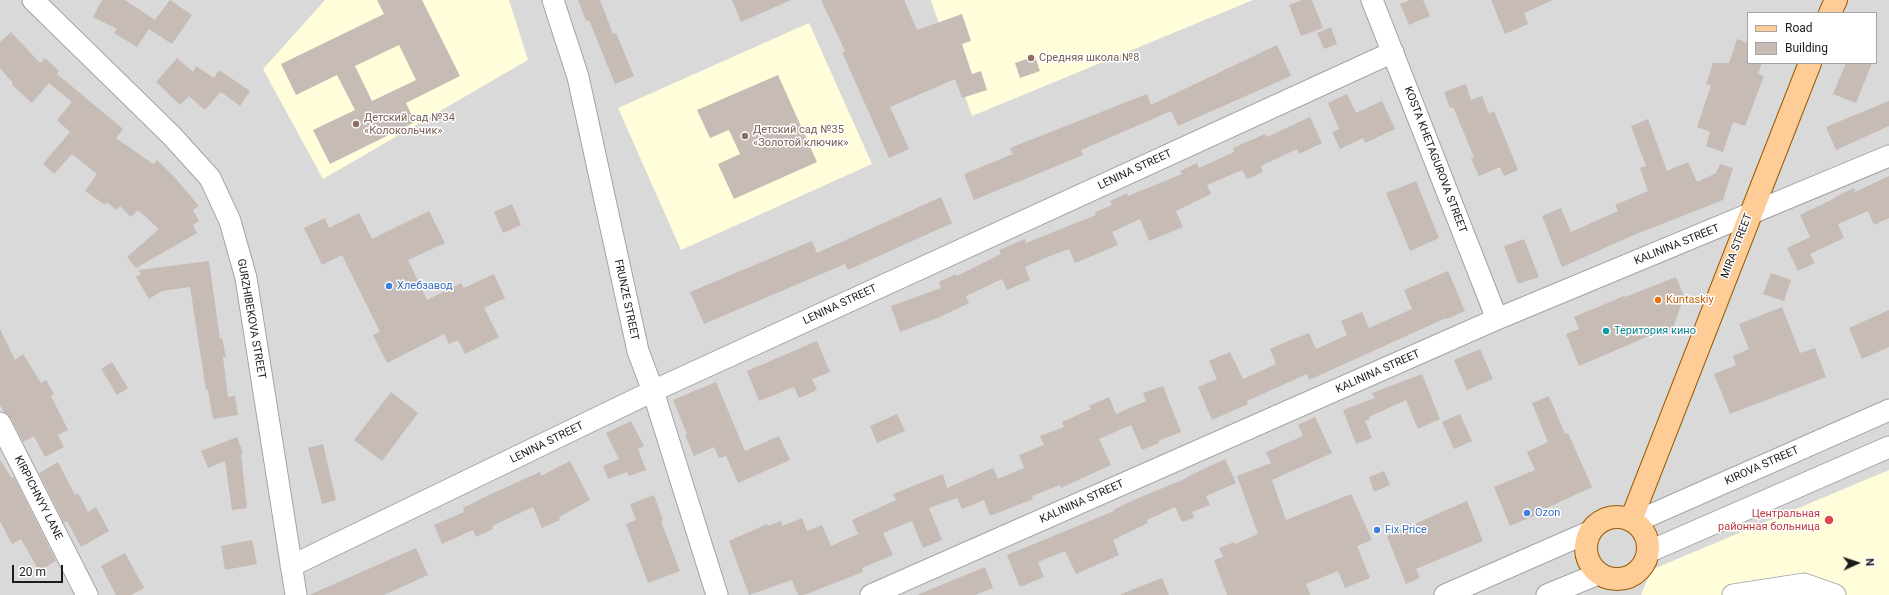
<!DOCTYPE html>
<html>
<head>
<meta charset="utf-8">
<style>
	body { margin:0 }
	#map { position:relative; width:1889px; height:595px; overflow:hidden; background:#eee9e2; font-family:Roboto,sans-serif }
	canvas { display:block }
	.legend { position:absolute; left:1747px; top:12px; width:130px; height:52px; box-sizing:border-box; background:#fff; border:1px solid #a4a4a4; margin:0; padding:5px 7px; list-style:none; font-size:12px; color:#1c1c1c }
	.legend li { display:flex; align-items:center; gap:8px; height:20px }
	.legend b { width:20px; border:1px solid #a4a4a4 }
	.north { position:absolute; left:1837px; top:543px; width:40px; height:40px; -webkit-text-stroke:3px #fff; paint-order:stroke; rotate:87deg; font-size:11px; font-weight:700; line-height:16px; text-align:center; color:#1c1c1c }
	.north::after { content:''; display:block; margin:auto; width:14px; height:18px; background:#1c1c1c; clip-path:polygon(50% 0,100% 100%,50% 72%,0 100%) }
	.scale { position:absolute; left:12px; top:565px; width:51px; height:18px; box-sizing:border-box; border:2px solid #1c1c1c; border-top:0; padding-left:5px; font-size:12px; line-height:14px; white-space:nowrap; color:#1c1c1c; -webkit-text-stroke:3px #fff; paint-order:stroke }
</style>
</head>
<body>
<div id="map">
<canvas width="1889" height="595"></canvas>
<ul class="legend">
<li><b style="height:5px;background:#fecc97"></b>Road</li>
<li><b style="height:11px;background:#c6bbb5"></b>Building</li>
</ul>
<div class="north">N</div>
<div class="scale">20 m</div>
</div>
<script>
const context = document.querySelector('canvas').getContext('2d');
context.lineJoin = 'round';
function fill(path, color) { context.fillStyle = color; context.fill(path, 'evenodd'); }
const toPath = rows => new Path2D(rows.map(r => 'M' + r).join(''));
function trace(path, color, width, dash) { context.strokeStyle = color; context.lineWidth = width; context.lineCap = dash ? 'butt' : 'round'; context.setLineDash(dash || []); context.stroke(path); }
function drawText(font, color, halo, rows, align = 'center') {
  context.font = font + ' Roboto,sans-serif'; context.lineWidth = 3; context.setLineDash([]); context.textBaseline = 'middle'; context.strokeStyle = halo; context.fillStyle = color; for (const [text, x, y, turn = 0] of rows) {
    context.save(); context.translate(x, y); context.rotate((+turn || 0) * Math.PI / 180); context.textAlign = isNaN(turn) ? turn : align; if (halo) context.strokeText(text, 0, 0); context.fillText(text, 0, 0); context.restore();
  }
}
fill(toPath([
	[0,0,1889,0,1889,595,0,595],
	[1748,13,1876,13,1876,63,1748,63]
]), '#dad9d9');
fill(toPath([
	[325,0,509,0,528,60,323,179,263,69],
	[933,0,1253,0,972,116,931,1],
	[809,23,872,164,681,250,618,108],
	[1889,470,1889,595,1641,595,1651,570]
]), '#fffdda');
fill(toPath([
	[102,0,125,0,155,20,170,0,192,15,172,44,149,29,137,47,114,33,117,29,93,17],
	[377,0,422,0,460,76,406,103,415,122,330,164,313,130,355,110,337,75,296,95,281,64,384,14],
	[399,45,416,80,372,101,355,66],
	[578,0,600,0,613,34,616,33,634,76,615,84,589,20,586,21],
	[732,0,791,0,741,22],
	[821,0,904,0,917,30,962,14,971,41,962,44,972,74,981,71,987,90,962,98,955,79,890,107,909,149,889,158,842,52,845,51],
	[1302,0,1312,0,1323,28,1301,36,1289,5],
	[1410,0,1423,0,1430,16,1409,25,1400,4],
	[1491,0,1553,0,1524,13,1528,24,1505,34],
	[1331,27,1337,44,1324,49,1317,33],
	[11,32,40,63,45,58,59,71,57,74,123,129,116,138,153,164,157,160,176,179,199,206,193,210,199,221,193,225,197,233,136,268,127,257,159,229,138,210,131,217,120,206,117,210,106,202,105,205,85,191,97,174,72,154,54,174,43,164,70,132,57,120,72,102,49,83,32,103,12,85,13,83,0,68,0,42],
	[1737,39,1748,43,1748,63,1762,63,1758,74,1764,76,1745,126,1733,122,1723,152,1706,146,1710,132,1697,127,1711,85,1706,84,1713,63,1729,63],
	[1277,45,1291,76,1178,126,1171,111,1081,150,1083,155,974,200,964,174,1013,154,1010,148,1147,94,1151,105],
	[1035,56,1040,71,1020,78,1015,63],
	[177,58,193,72,196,66,214,78,219,70,250,91,240,106,221,92,205,110,189,96,180,105,156,82],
	[1846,63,1872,63,1856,103,1833,94],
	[778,75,817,162,734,199,718,164,740,154,729,130,710,138,697,110],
	[1466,84,1471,100,1482,96,1489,114,1494,111,1518,170,1504,176,1500,167,1479,176,1471,158,1474,157,1453,107,1450,108,1444,92],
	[1347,94,1356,113,1382,101,1395,129,1365,143,1363,138,1340,149,1332,132,1339,129,1328,103],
	[1889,101,1889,126,1836,150,1826,127],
	[1310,117,1322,143,1299,154,1297,149,1261,166,1263,172,1247,179,1242,170,1207,185,1211,194,1176,211,1183,227,1149,241,1140,219,1112,232,1118,245,1075,263,1069,249,1050,256,1025,267,1030,280,1007,290,1002,279,966,296,969,303,940,317,900,332,891,306,941,288,939,282,956,274,957,276,1001,254,999,250,1025,239,1026,243,1096,215,1095,212,1112,205,1110,201,1127,193,1128,196,1182,174,1180,171,1197,163,1199,168,1234,152,1233,148,1265,134,1267,137],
	[1648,119,1667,171,1688,162,1697,182,1716,173,1720,164,1733,168,1723,200,1629,237,1562,267,1542,216,1561,208,1571,232,1618,211,1615,205,1648,191,1640,168,1646,166,1631,126],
	[1889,176,1889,218,1874,225,1868,211,1838,224,1844,238,1810,254,1815,263,1798,271,1787,248,1810,237,1800,215,1835,198,1835,197,1854,188,1855,192],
	[1416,181,1439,238,1410,251,1386,193],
	[941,197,952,223,848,270,845,264,704,324,690,292,812,241,817,253],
	[512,204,521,225,503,233,494,212],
	[429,211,445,243,408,260,427,300,461,283,464,288,494,274,505,298,484,308,499,337,465,354,458,340,449,344,444,334,387,363,373,335,380,332,342,255,322,265,304,228,325,218,329,228,359,213,372,239],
	[1524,239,1539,277,1518,284,1504,246],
	[209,261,220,339,222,338,226,357,223,357,228,397,235,396,238,415,213,419,208,390,206,390,190,287,162,291,149,299,136,277,141,274,138,270],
	[1448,271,1465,311,1447,319,1446,318,1309,380,1307,374,1247,401,1248,404,1212,420,1198,387,1217,379,1209,361,1230,352,1243,379,1276,364,1270,349,1288,341,1309,333,1316,349,1347,335,1341,321,1362,312,1369,328,1412,309,1404,290],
	[1771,273,1791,280,1784,301,1763,294],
	[1676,277,1684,296,1673,328,1659,334,1658,332,1579,366,1566,334,1579,329,1574,317,1624,296,1625,297],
	[1782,307,1800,353,1815,348,1826,377,1730,414,1714,374,1736,365,1733,356,1749,349,1739,324],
	[1889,310,1889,347,1862,359,1849,328],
	[0,329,15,360,23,354,41,383,46,380,54,394,51,396,68,430,58,435,64,447,45,457,34,436,23,442,11,418,4,412,0,405],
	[817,341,830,372,812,379,817,390,799,398,794,387,759,401,747,371],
	[1480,349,1493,379,1467,390,1454,360],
	[112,362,128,388,117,395,101,369],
	[1422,374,1440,419,1418,429,1406,400,1369,417,1370,419,1365,421,1372,438,1356,444,1343,410,1375,398,1372,393],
	[716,382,745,451,779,436,790,460,738,483,726,456,719,458,714,447,694,456,685,435,687,434,673,400],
	[1163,386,1181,432,1158,441,1159,443,1142,450,1131,425,1099,439,1111,465,1076,481,1061,488,1060,485,1032,496,1033,499,990,516,984,500,962,509,957,498,929,508,942,540,923,548,912,521,883,533,893,555,862,568,863,572,804,595,798,595,792,580,749,595,729,541,767,524,768,526,781,521,782,526,802,518,807,531,822,525,831,546,858,534,852,520,896,500,893,494,943,474,947,488,993,468,998,479,1024,468,1019,455,1044,445,1040,436,1064,427,1062,422,1091,409,1089,406,1109,397,1116,414,1146,401,1143,393],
	[391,392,418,413,382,461,354,440],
	[1549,396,1565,434,1568,433,1592,487,1547,508,1548,510,1510,526,1494,487,1535,470,1527,452,1548,442,1532,403],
	[897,414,905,431,877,443,870,426],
	[1460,414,1472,441,1454,449,1442,422],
	[1315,417,1332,453,1272,480,1286,520,1351,494,1372,540,1357,546,1370,578,1345,588,1338,571,1306,584,1310,595,1227,595,1214,560,1223,557,1219,548,1234,542,1235,544,1258,534,1237,476,1271,463,1266,452,1303,436,1298,425],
	[631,421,644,446,638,449,646,470,629,476,627,472,608,479,603,466,619,459,606,433],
	[237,437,243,453,241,454,247,508,232,510,225,461,208,468,201,451],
	[323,444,336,500,322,504,308,448],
	[1225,459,1236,483,1206,496,1210,505,1192,512,1194,518,1182,522,1175,507,1147,520,1148,523,1113,540,1119,555,1076,574,1065,551,1038,562,1044,577,1020,587,1007,555,1114,511,1113,510,1136,499,1187,478,1187,477],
	[0,460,12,478,14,477,56,561,39,571,21,539,12,544,0,521],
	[570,461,590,500,559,517,560,520,542,528,533,507,492,526,493,529,476,537,473,530,442,544,434,525,464,512,463,508,491,494,540,472,541,476],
	[58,462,75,495,78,493,88,512,96,507,109,531,81,547,67,521,64,523,39,473],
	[1384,471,1390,485,1374,492,1369,477],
	[654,495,663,520,661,521,680,571,648,583,626,524,636,520,630,504],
	[1467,501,1483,541,1416,569,1420,578,1406,584,1387,536],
	[252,540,257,564,225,570,221,546],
	[416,548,428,575,384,595,309,595],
	[125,553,144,588,131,595,116,595,101,566],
	[985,567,993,588,975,595,917,595],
	[1162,578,1169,595,1121,595,1121,594]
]), '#c6bbb5');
const minor = toPath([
	[33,0,172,136,210,178,230,221,246,278,296,595],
	[553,0,578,77,638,351,653,391,717,595],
	[1372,0,1497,319],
	[0,423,87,595],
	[1635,522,1889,410],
	[1648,552,1889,447],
	[291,566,653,391,1393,52],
	[871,595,1497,319,1889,156],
	[1445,595,1589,532],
	[1547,595,1598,574],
	[1733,595,1804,584,1835,595]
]);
const major = toPath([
	[1830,13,1836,0],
	'1586 548a31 31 0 1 1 62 0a31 31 0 1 1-62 0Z',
	[1631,520,1810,63]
]);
trace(minor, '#a3a3a3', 23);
trace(major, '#955c00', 24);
trace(minor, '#fff', 21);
trace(major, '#fecc97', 22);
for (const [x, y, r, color] of [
	[1031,58,4,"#8d6e63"],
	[356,124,4,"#8d6e63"],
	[745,136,4,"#8d6e63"],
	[389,286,4,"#3f7fe0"],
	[1658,300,4,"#e8710a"],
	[1606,331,4,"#0f9aa8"],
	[1527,513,4,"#3f7fe0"],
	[1829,520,5,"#e0444e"],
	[1377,530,4,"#3f7fe0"]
]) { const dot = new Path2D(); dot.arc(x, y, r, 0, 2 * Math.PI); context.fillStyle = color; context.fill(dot); trace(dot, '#fff', 1.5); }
drawText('11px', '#785e54', '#fff', [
	["Средняя школа №8",1039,58],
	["Детский сад №34",364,118],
	["«Колокольчик»",364,131],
	["Детский сад №35",753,130],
	["«Золотой ключик»",753,143]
], 'left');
drawText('11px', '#1c1c1c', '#fff', [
	["KOSTA KHETAGUROVA STREET",1435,160,69],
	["LENINA STREET",1135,170,-25],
	["KALININA STREET",1677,245,-22],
	["MIRA STREET",1737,246,-69],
	["FRUNZE STREET",626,300,78],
	["LENINA STREET",840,305,-25],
	["GURZHIBEKOVA STREET",251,319,80],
	["KALININA STREET",1378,372,-24],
	["LENINA STREET",547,443,-26],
	["KIROVA STREET",1762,466,-24],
	["KIRPICHNYY LANE",38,498,63],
	["KALININA STREET",1082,502,-24]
]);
drawText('11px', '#366cbe', '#fff', [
	["Хлебзавод",397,286],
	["Ozon",1535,513],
	["Fix Price",1385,530]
], 'left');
drawText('11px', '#c56008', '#fff', [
	["Kuntaskiy",1666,300]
], 'left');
drawText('11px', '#0d838f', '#fff', [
	["Територия кино",1614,331]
], 'left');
drawText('11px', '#be3a42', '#fff', [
	["Центральная",1820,514],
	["районная больница",1820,527]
], 'right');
</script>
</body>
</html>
